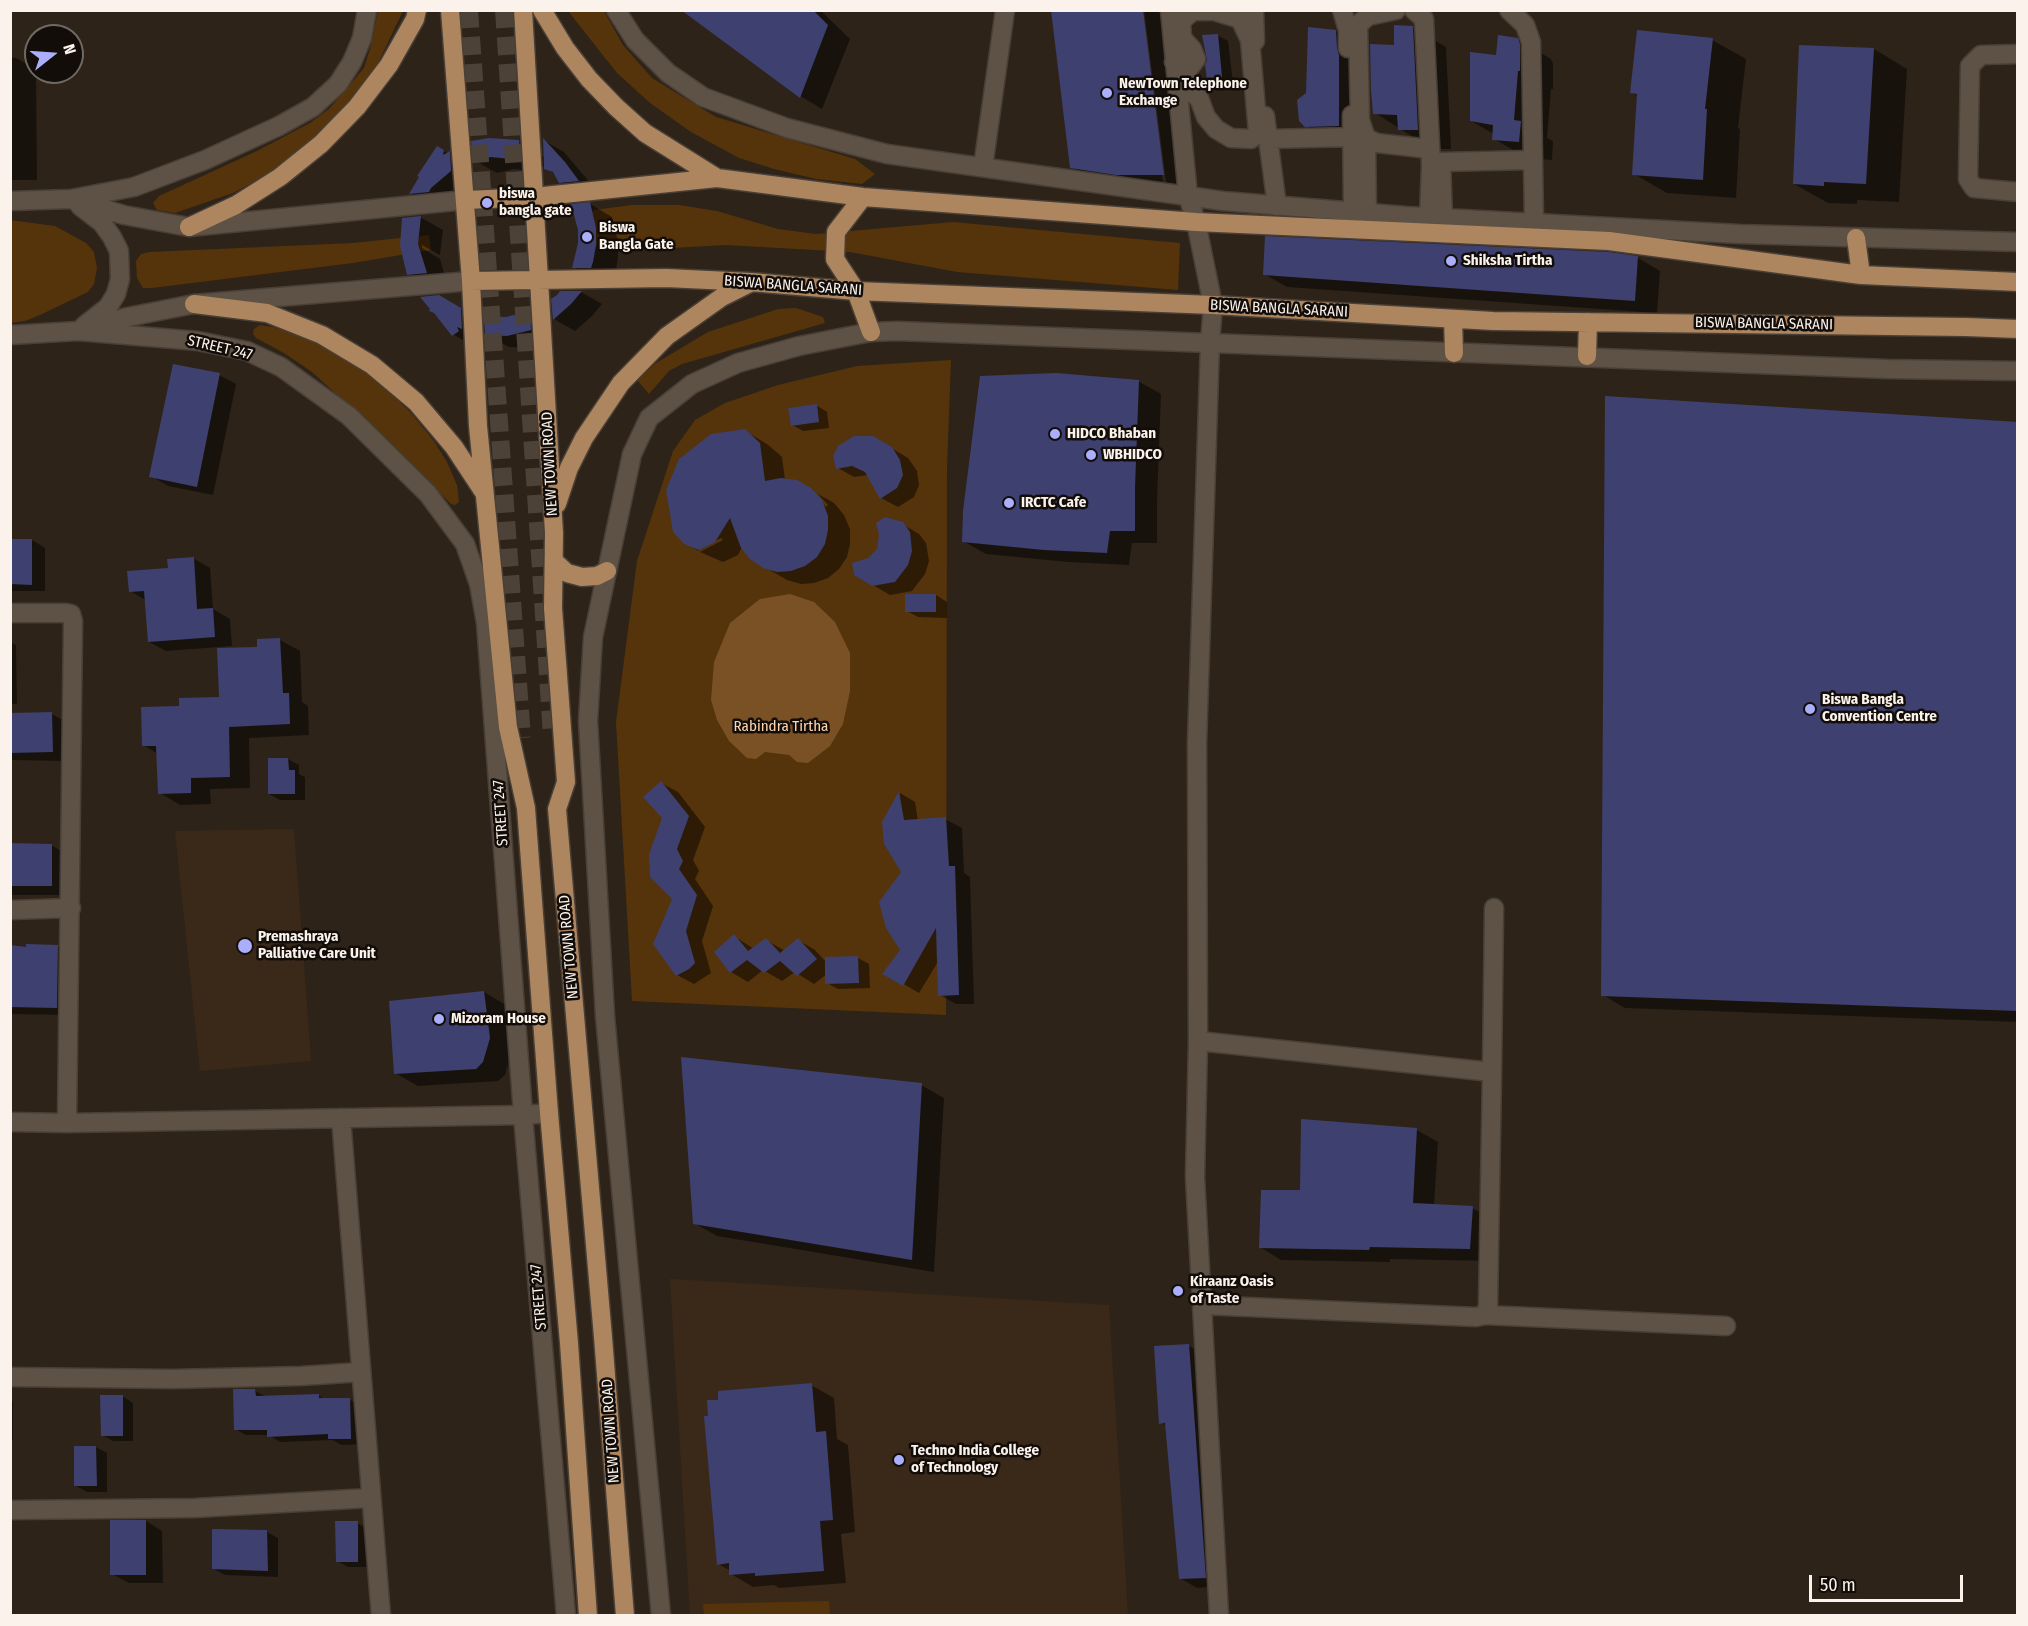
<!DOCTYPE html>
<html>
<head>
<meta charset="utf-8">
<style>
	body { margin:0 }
	#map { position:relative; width:2028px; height:1626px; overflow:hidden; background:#2e2318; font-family:"Fira Sans Condensed",sans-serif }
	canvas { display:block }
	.frame { position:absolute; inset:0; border:12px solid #faf2eb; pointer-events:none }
	.north { position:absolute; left:24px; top:24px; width:60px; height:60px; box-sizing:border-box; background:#130d09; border:2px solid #6f6963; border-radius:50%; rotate:73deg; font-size:16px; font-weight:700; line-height:24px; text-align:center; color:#faf2eb }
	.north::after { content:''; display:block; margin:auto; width:21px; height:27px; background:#abaffb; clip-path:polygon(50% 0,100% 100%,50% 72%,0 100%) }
	.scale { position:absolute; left:1809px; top:1575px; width:154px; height:27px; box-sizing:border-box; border:3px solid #faf2eb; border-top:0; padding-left:8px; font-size:18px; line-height:21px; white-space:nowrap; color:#faf2eb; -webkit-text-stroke:4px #130d09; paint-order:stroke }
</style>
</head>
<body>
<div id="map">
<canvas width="2028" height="1626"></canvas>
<div class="frame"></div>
<div class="north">N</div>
<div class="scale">50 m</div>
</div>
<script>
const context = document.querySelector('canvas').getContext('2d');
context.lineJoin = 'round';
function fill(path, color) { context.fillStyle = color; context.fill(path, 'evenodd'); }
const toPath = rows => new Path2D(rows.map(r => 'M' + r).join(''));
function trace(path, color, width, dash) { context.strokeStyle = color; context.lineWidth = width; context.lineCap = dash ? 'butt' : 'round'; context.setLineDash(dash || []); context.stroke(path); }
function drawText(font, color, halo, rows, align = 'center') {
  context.font = font + ' "Fira Sans Condensed",sans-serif'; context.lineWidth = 5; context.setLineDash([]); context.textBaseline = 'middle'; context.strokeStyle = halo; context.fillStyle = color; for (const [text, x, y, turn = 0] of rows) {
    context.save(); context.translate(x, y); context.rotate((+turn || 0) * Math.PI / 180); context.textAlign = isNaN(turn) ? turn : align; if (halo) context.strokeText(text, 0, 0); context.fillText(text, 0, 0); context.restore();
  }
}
fill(toPath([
	[294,829,311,1061,200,1071,175,831],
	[670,1279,1109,1305,1128,1615,690,1615]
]), '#3a2919');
fill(toPath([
	[378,11,403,11,379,61,360,93,332,124,274,171,233,193,175,213,157,210,153,203,159,196,257,151,310,123,330,108,364,68,370,49],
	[568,11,604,11,623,45,652,78,716,117,855,159,875,174,862,184,816,179,774,169,739,158,691,132,650,103,617,73],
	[632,205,679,205,717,211,778,229,816,234,953,222,1180,243,1178,290,957,272,850,252,725,245,620,251,601,248,587,241,589,214,594,210],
	[10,220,55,226,86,243,94,252,97,268,94,284,88,292,40,315,25,321,11,323],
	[429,235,431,250,353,263,152,288,143,288,137,278,136,261,141,254,149,252,353,243],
	[796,308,823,317,825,323,682,364,669,371,649,394,637,380,656,363,708,332,778,309],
	[260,325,273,327,315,342,352,362,382,385,410,412,434,441,447,462,457,485,459,502,455,505,451,504,400,453,312,372,284,353,256,338,253,334,254,329],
	[951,360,947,468,946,1015,632,1001,616,722,637,561,673,451,695,420,725,403,778,385,857,366],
	[829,1601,830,1615,704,1615,703,1604]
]), '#55330b');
fill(toPath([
	[790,594,814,602,835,622,850,653,850,691,843,724,830,746,808,763,797,762,789,755,765,752,756,759,747,758,729,741,717,720,711,700,714,662,730,623,760,599]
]), '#7a5125');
fill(toPath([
	[684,10,820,10,850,39,822,109,800,96],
	[1141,10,1163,182,1166,182,1144,10,1163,10,1185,186,1094,180,1071,167],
	[1413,28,1446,47,1451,149,1432,149,1375,113,1395,47],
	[1336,31,1352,41,1355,135,1323,136,1306,126,1308,93],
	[1217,35,1228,41,1233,83,1219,84,1208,78],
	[1517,39,1551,59,1553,64,1553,89,1551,89,1547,138,1553,141,1552,160,1527,158,1494,139,1494,134,1471,121],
	[1712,40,1746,59,1738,128,1740,129,1736,198,1667,193,1634,174,1638,96,1631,92],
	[1800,46,1874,49,1907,69,1899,202,1857,200,1857,204,1828,203,1794,184],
	[10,57,16,58,36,69,37,180,10,180],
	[543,140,564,152,598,192,582,194,560,182,556,174,542,166,542,172,514,169,497,173,474,160,519,142,544,157],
	[437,148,448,153,450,152,470,164,472,183,431,206,411,194],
	[590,204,612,217,618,241,618,258,614,280,596,280,574,267],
	[420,217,443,230,440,255,422,245,422,248,440,259,448,286,431,287,409,274],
	[1638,258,1660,271,1657,313,1287,287,1264,274],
	[561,292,581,292,602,304,592,316,575,331,554,319,553,300],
	[439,296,482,322,474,347,453,334],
	[529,312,552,325,553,343,531,348,509,347,486,334,506,319],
	[219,375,236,384,213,495,168,486,151,476],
	[1138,381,1161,394,1157,501,1157,543,1132,543,1129,565,1068,562,986,554,963,541],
	[816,405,827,412,829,428,803,431,792,425],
	[2018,424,2018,1022,1625,1008,1603,995],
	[745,431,767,444,782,457,785,480,796,482,814,491,812,491,826,507,828,505,818,494,834,503,844,515,850,529,850,544,847,557,839,569,828,578,814,583,801,584,787,580,763,566,742,547,738,555,723,562,700,552,723,540,721,538,699,549,699,551,685,543],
	[873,437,908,458,917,471,919,485,914,497,898,507,881,498,868,475,854,477,838,468],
	[902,524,919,534,926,543,929,561,925,574,912,591,890,595,873,585,868,559,878,549,881,535],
	[10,540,32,540,45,548,45,591,10,591],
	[193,558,210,568,213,609,230,619,232,646,166,651,149,642,147,601,130,591],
	[936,595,947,602,947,618,918,617,907,611],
	[280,640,300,651,302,702,308,706,309,735,249,738,250,788,210,789,211,804,180,805,160,793,158,754,143,745,181,708,220,699,259,649],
	[10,642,16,645,17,704,10,704],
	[10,714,52,714,68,723,69,761,10,760],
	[288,759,299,765,299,774,305,777,305,800,280,800,269,794],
	[661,783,678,792,705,827,693,860,699,871,695,879,713,906,702,941,711,973,694,984,677,975,674,899],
	[900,793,915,802,918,821,945,819,962,828,964,873,970,877,974,1004,956,1004,940,995,939,960,919,993,885,973,902,950,903,872,884,823],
	[10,845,51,845,68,855,68,895,10,895],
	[734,936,754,949,766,940,785,951,798,940,815,950,826,962,826,958,858,958,869,964,870,988,838,989,827,983,827,974,814,984,795,972,782,981,763,970,748,982,731,972],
	[57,946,72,955,71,1015,10,1014,10,947,28,948],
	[484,992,506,1005,512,1051,505,1075,498,1081,418,1086,395,1073],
	[921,1085,944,1098,934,1272,717,1236,694,1223],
	[1417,1130,1438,1142,1434,1206,1472,1208,1494,1220,1491,1261,1390,1259,1390,1262,1281,1260,1260,1247,1302,1192],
	[1189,1346,1205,1355,1222,1586,1197,1588,1180,1578,1167,1426,1161,1423],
	[811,1385,834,1398,837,1439,848,1445,855,1532,841,1534,846,1583,779,1588,774,1585,753,1587,731,1574,731,1571,718,1564,709,1417,720,1401],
	[255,1391,267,1397,318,1395,326,1400,350,1400,361,1406,361,1444,341,1445,333,1440,280,1442,269,1435,246,1435,235,1429],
	[122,1396,133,1403,133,1441,113,1441,102,1435],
	[10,1400,13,1402,13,1440,10,1440],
	[96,1447,107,1453,107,1492,87,1492,76,1486],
	[146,1521,162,1531,163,1583,129,1583,112,1574],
	[357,1523,368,1529,368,1567,348,1567,337,1561],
	[267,1532,278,1538,278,1577,225,1575,214,1569]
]), '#0007');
fill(toPath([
	[681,10,813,10,828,25,800,98],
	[1051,10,1143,10,1164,175,1116,175,1070,168],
	[1394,25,1413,26,1418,130,1398,130,1397,115,1373,114,1371,91,1370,44,1394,45],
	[1308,27,1336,30,1337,48,1339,55,1339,126,1305,127,1299,121,1297,100,1306,93],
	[1637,30,1713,38,1705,109,1707,109,1703,180,1632,175,1637,94,1630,93],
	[1218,34,1222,77,1207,79,1205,65,1207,60,1202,35],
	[1498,35,1518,38,1520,44,1520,71,1518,71,1514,120,1521,121,1519,142,1492,140,1493,125,1470,121,1470,52,1496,55],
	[1799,45,1874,48,1866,184,1824,182,1824,186,1793,184],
	[489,138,519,140,521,160,491,157,473,161,471,141],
	[543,138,565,162,579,181,559,183,553,172,544,169],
	[437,146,444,150,443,155,450,151,451,171,431,188,429,192,409,194,419,177,417,176],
	[590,202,596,228,596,245,593,262,591,268,572,268,578,243,578,230,571,204],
	[421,216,418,244,427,273,407,275,400,246,402,218],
	[1265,236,1608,252,1638,256,1635,301,1263,275],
	[560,291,582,291,571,304,553,320,551,299,557,295],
	[439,295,461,308,462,329,457,327,459,331,452,336,434,313,429,311,430,309,420,297],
	[530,311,531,330,507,336,485,335,484,316,506,317],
	[173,364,220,373,197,487,149,477],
	[1056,373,1139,380,1135,487,1135,531,1110,531,1107,553,1044,550,962,542,963,511,980,376],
	[1605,396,2018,422,2018,1011,1601,996],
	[817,404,819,422,791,426,788,408],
	[745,429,760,443,765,481,781,478,797,480,811,488,822,500,828,516,828,530,825,544,817,557,805,566,791,571,777,572,763,568,750,559,741,548,730,518,715,542,699,550,684,544,673,532,666,490,679,459,711,434],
	[854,436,873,436,892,447,900,460,903,475,897,488,880,499,865,472,852,466,836,469,833,456,838,446],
	[885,517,903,522,910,532,912,551,908,565,895,582,872,586,854,575,852,563,868,558,877,549,879,535,876,523],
	[10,539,32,539,32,585,10,584],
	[194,557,197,609,213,608,215,637,148,642,144,591,129,592,127,571,168,568,167,559],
	[905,594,936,594,936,612,905,612],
	[280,638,283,693,289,693,290,724,229,727,230,777,191,778,191,793,158,794,156,746,142,746,141,707,179,706,179,698,219,697,217,648,257,647,257,639],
	[52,712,53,752,10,753,10,713],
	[268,758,288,758,289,770,295,770,295,794,268,794],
	[661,781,689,816,677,849,683,861,679,869,697,895,686,931,695,963,689,969,676,976,653,944,672,899,650,877,649,854,662,818,643,797],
	[899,791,904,820,946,817,949,866,955,866,959,995,938,996,936,928,903,986,882,974,900,950,886,928,879,902,901,872,884,844,882,822],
	[10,843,52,844,52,886,10,886],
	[734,934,748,951,766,938,780,953,798,938,817,959,797,976,780,961,764,973,747,960,730,973,714,952],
	[26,944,58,945,57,1008,10,1007,10,945,26,947],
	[858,956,859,983,825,984,825,957],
	[484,991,490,1038,483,1062,476,1069,394,1074,389,1001],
	[681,1057,922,1083,912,1260,693,1224],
	[1301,1119,1417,1128,1413,1203,1473,1206,1470,1249,1370,1247,1369,1250,1259,1248,1261,1190,1300,1190],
	[1189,1344,1206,1578,1179,1579,1165,1423,1159,1424,1154,1346],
	[812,1383,816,1432,826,1431,833,1520,820,1521,824,1571,755,1576,755,1573,729,1575,729,1563,717,1565,704,1416,708,1416,707,1400,718,1400,718,1391],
	[233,1389,255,1389,256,1396,319,1394,319,1398,350,1398,351,1439,328,1439,328,1434,267,1437,267,1430,234,1430],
	[100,1395,123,1395,123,1436,101,1436],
	[74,1446,96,1446,97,1486,74,1486],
	[110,1520,146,1520,146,1575,110,1575],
	[335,1521,358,1521,358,1562,336,1562],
	[212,1529,267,1530,268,1571,212,1569]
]), '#3e4070');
trace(toPath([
	[469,10,522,738],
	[504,10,552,736]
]), '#4d4238', 18, [18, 9]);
const minor = toPath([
	[616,10,635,40,668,73,703,97,787,128,887,154,1223,201,1406,216,1739,234,2018,242],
	[1170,10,1188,196,1196,222,1213,305,1210,343,1197,743,1198,1041,1195,1177,1219,1616],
	[1254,10,1255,41],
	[1342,10,1348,30,1348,48],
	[1396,10,1368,16,1358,25,1360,120,1366,138,1377,143,1430,149],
	[1414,10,1424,19,1431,165,1429,218],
	[1509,10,1525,25,1531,42,1534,222],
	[2018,54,1981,55,1970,66,1968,179,1974,188,2018,192],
	[1174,62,1196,59,1192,49,1182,38,1181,21,1193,11,1214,11,1240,19,1250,40,1258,133,1251,139,1231,138,1216,129,1206,117,1199,98,1187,90,1187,71,1196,59],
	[1352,115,1353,212],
	[1265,116,1277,206],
	[1366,138,1367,213],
	[1268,139,1353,137],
	[1441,162,1443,218],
	[1441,162,1531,160],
	[983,167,1005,10],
	[73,200,124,215,189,227,466,200],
	[10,201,71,199,134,187,205,160,279,126,313,107,338,84,352,62,362,38,367,10],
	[80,206,102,223,112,237,119,251,120,279,116,294,108,307,84,326],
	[91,327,128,317,194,304,471,281],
	[10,335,78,331,198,341,247,351,281,367,349,416,428,494,465,544,479,584,486,623,524,1127,566,1616],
	[10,613,66,613,71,614,73,621,67,1123],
	[10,910,71,908],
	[1198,1041,1492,1072,1488,1306,1485,1315,1476,1317,1202,1305],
	[1492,1072,1494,908],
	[341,1118,381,1616],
	[10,1122,67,1123,524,1115,549,1113],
	[1485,1315,1726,1326],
	[10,1377,172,1379,301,1376,361,1372],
	[12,1510,195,1508,370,1498],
	[661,1616,605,1016,588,721,593,637,632,454,649,418,692,384,738,363,799,346,871,332,897,331,1887,369,2018,371]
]);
const major = toPath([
	[450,10,471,281,478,426,508,727,526,808,549,1113,569,1343,588,1616],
	[523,10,554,533,553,608,566,782,557,809,603,1337,625,1616],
	[542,10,565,48,589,79,616,107,645,133,717,178],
	[863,197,836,232,835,259,856,291,871,332],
	[466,200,534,197,717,178,863,197,1196,222,1609,241,1861,275,2018,282],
	[189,227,236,205,280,177,321,144,357,107,389,65,415,19,417,10],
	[1856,238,1861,275],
	[471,281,666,278,751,282,856,291,1213,305,1493,321,1966,327,2018,329],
	[194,304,267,313,322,335,372,365,416,402,454,447,483,491],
	[1453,319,1454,353],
	[1587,356,1588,322],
	[557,504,569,468,584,438,621,383,667,336,722,297,750,283],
	[554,561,567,573,582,577,597,576,607,571]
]);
trace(minor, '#483f37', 21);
trace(major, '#483f37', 21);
trace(minor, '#5e5145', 18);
trace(major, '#ad855e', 18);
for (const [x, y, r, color] of [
	[1107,93,6,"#abaffb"],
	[487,203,6,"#abaffb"],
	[587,237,6,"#abaffb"],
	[1451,261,6,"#abaffb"],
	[1055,434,6,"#abaffb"],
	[1091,455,6,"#abaffb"],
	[1009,503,6,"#abaffb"],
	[1810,709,6,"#abaffb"],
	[245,946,8,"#abaffb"],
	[439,1019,6,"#abaffb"],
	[1178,1291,6,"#abaffb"],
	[899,1460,6,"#abaffb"]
]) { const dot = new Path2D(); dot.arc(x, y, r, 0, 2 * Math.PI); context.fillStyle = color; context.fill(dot); trace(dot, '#130d09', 2); }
drawText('bold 15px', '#faf2eb', '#130d09', [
	["NewTown Telephone",1119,84],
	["Exchange",1119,101],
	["biswa",499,194],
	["bangla gate",499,211],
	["Biswa",599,228],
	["Bangla Gate",599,245],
	["Shiksha Tirtha",1463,261],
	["HIDCO Bhaban",1067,434],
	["WBHIDCO",1103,455],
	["IRCTC Cafe",1021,503],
	["Biswa Bangla",1822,700],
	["Convention Centre",1822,717],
	["Premashraya",258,937],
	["Palliative Care Unit",258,954],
	["Mizoram House",451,1019],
	["Kiraanz Oasis",1190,1282],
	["of Taste",1190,1299],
	["Techno India College",911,1451],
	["of Technology",911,1468]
], 'left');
drawText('15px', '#faf2eb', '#130d09', [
	["BISWA BANGLA SARANI",793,286,4],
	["BISWA BANGLA SARANI",1279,309,3],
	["BISWA BANGLA SARANI",1764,324,1],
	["STREET 247",220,348,13],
	["NEW TOWN ROAD",550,464,-93],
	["STREET 247",501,813,-94],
	["NEW TOWN ROAD",569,947,-95],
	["STREET 247",539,1297,-95],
	["NEW TOWN ROAD",611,1431,-94]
]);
drawText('15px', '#fdd5b0', '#130d09', [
	["Rabindra Tirtha",781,727]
]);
</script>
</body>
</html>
